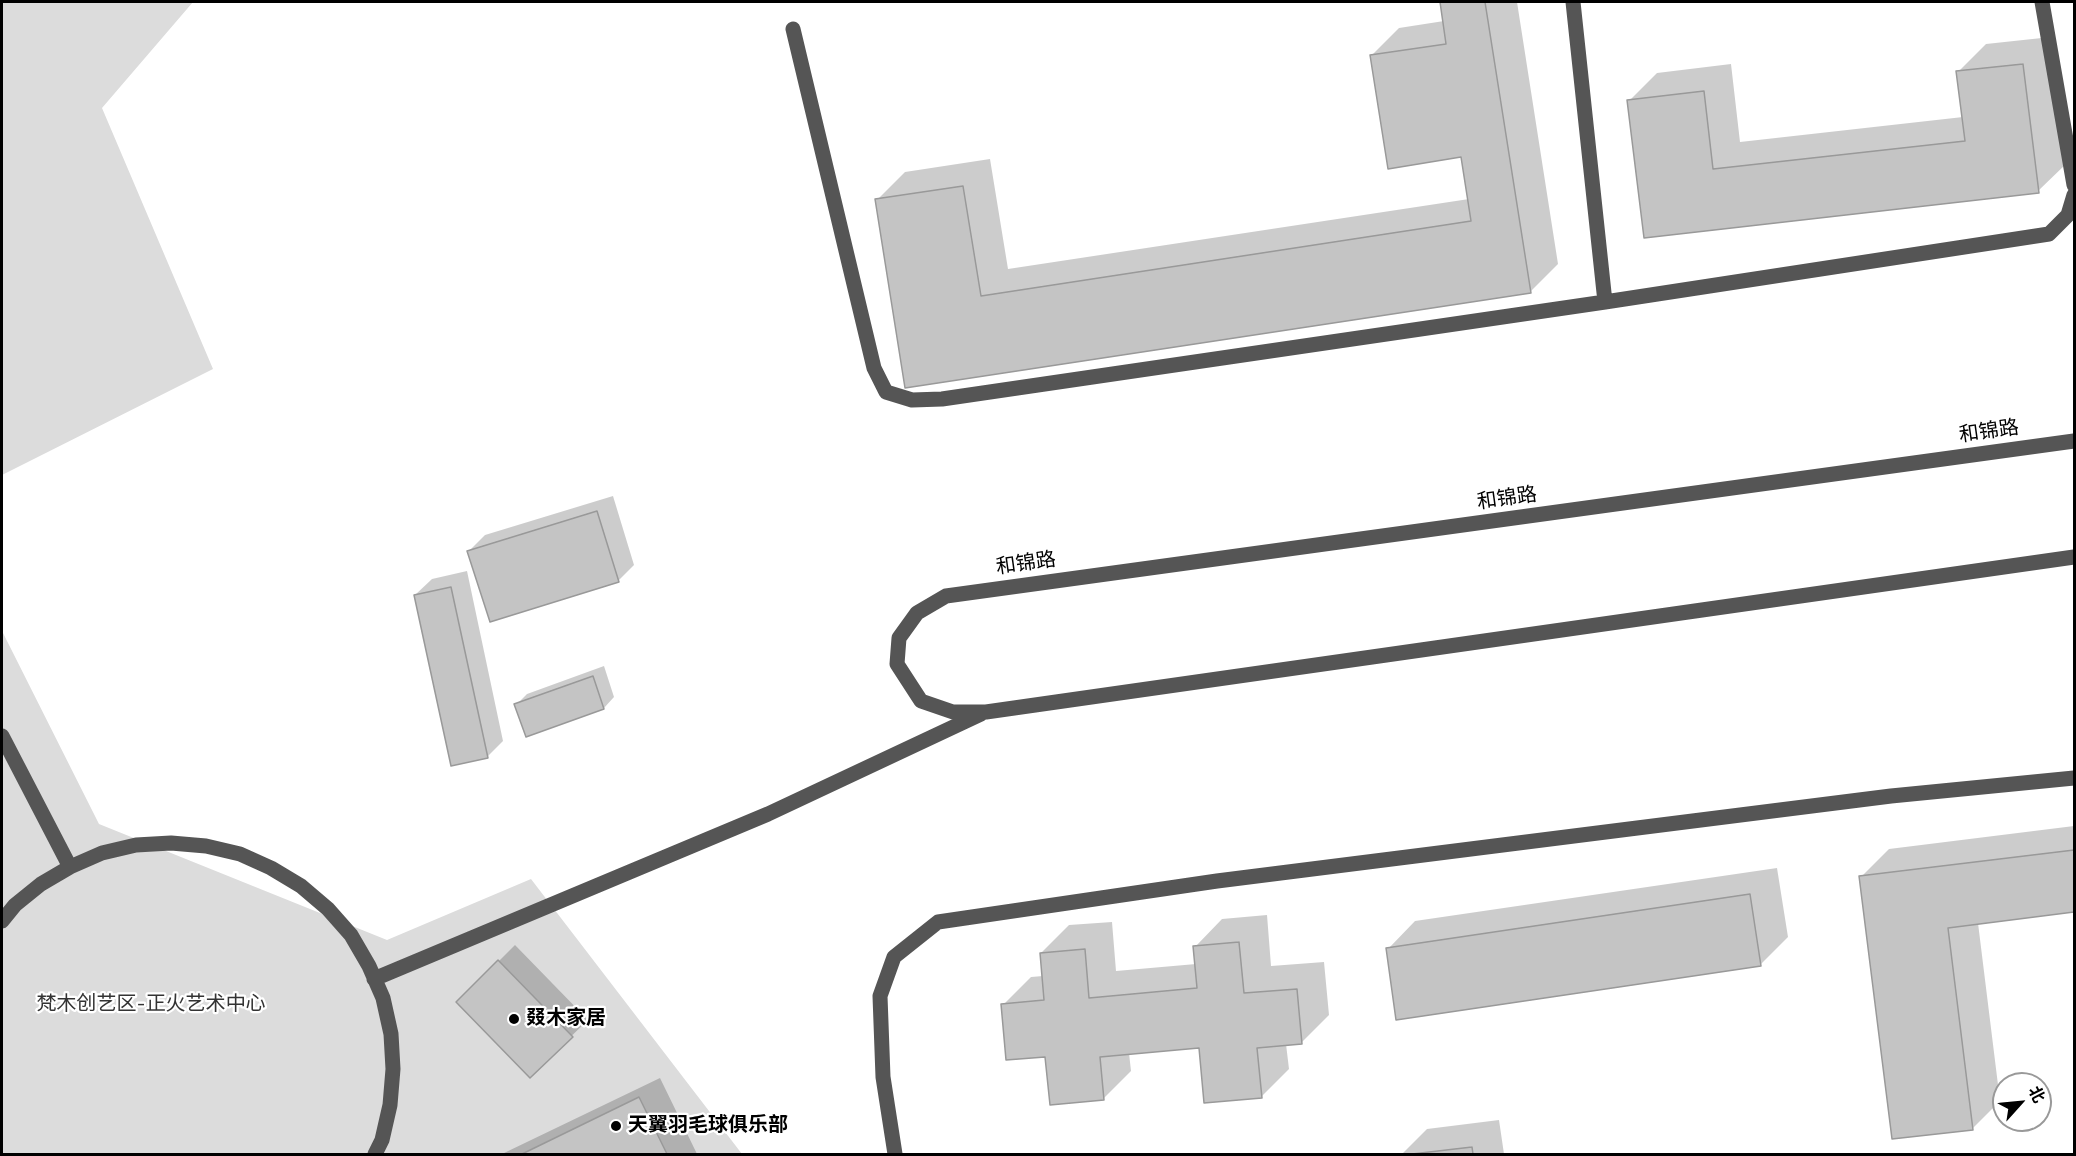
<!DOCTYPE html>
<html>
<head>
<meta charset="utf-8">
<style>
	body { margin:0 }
	#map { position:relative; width:2076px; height:1156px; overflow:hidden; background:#fff; font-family:"Space Grotesk","Noto Sans SC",sans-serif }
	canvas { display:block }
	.frame { position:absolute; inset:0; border:3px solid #000; pointer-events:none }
	.north { position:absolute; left:1992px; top:1072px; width:60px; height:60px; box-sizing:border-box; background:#fff; border:2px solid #999; border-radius:50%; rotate:63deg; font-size:16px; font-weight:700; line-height:24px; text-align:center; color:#000 }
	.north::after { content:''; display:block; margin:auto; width:21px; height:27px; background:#000; clip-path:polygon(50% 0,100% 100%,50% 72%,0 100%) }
</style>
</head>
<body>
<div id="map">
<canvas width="2076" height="1156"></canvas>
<div class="frame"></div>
<div class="north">北</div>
</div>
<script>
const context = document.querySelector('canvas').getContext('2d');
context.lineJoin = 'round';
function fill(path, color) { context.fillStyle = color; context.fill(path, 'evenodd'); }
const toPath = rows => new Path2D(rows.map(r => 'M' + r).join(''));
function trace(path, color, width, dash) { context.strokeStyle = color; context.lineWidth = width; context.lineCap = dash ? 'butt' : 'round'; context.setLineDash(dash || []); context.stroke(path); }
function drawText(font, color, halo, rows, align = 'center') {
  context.font = font + ' "Space Grotesk","Noto Sans SC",sans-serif'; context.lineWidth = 4.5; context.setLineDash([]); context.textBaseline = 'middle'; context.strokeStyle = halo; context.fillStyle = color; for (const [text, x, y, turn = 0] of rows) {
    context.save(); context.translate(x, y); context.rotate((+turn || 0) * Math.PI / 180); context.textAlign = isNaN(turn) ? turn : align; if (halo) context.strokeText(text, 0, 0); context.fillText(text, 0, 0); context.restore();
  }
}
fill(toPath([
	[2,2,193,2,102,108,213,369,2,475],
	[2,631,99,824,387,940,531,879,742,1154,2,1154]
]), '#dcdcdc');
fill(toPath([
	[1443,2,1517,2,1558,264,1530,292,906,387,877,200,905,172,990,159,1008,269,1469,199,1462,156,1371,56,1399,28,1444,21,1441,3],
	[2051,37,2066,164,2038,191,1645,236,1629,101,1657,73,1731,64,1740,142,1963,117,1958,72,1986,44],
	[613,496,634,565,618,581,469,551,485,535],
	[467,571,503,741,487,757,415,595,432,579],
	[604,666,614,697,604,708,527,735,516,705,527,694],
	[2074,826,2074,911,1978,923,2000,1101,1973,1128,1861,877,1889,849],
	[1777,868,1788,937,1760,965,1388,949,1415,921],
	[1267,915,1271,966,1324,962,1329,1015,1301,1043,1286,1044,1289,1069,1261,1097,1200,1047,1129,1053,1131,1071,1103,1099,1047,1055,1003,1005,1031,977,1043,976,1041,953,1069,925,1112,922,1116,971,1196,964,1195,947,1222,919],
	[515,945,588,1020,530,1076,458,1002],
	[660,1078,697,1154,502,1154],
	[1499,1120,1504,1154,1402,1154,1427,1129]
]), '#0003');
const building = toPath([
	[1440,2,1485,2,1531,293,905,388,875,199,963,186,981,296,1471,221,1461,157,1388,169,1370,55,1446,44,1440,2],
	[2023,64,2039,193,1644,238,1627,100,1704,91,1713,169,1965,141,1956,71,2023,64],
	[597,511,619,582,490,622,467,551,597,511],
	[451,587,488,758,451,766,414,595,451,587],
	[593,676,604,709,526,737,514,704,593,676],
	[2074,850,2074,912,1948,928,1973,1130,1892,1139,1859,876,2074,850],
	[1750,894,1761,966,1396,1020,1386,948,1750,894],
	[1239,942,1244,993,1297,989,1302,1044,1257,1048,1262,1098,1204,1103,1199,1048,1100,1057,1104,1100,1050,1105,1045,1057,1006,1060,1001,1004,1044,1000,1040,953,1085,949,1089,998,1197,988,1193,946,1239,942],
	[498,960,573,1037,530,1078,456,1002,498,960],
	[639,1097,667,1154,522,1154,639,1097],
	[1472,1147,1473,1154,1412,1154,1472,1147]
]);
fill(building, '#c4c4c4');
trace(building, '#999', 1.5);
trace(toPath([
	[1573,2,1605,302],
	[2042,2,2074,185],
	[793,29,874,368,886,392,912,400,942,399,1605,302,2049,234,2068,215,2074,195],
	[2074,441,946,596,917,613,899,638,897,664,921,701,953,712,986,712,2074,557],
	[2,736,70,867],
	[2,921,15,905,41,884,70,867,102,853,136,845,171,843,206,846,240,854,271,868,301,886,328,909,351,935,369,966,383,998,391,1034,393,1069,390,1105,382,1140,375,1154],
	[374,979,768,814,981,714],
	[895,1154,883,1077,880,996,894,957,938,922,1217,881,1891,796,2074,778]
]), '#555', 15);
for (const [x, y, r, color] of [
	[514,1019,6,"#000"],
	[616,1126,6,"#000"]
]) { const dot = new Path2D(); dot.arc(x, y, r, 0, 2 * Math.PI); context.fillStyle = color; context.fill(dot); trace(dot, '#fff', 2); }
drawText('20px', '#000', '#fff', [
	["和锦路",1989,432,-8],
	["和锦路",1507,499,-8],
	["和锦路",1026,564,-8]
]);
drawText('20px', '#333', '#fff', [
	["梵木创艺区-正火艺术中心",151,1005]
]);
drawText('bold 20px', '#000', '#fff', [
	["叕木家居",526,1019],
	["天翼羽毛球俱乐部",628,1126]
], 'left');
</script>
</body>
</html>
